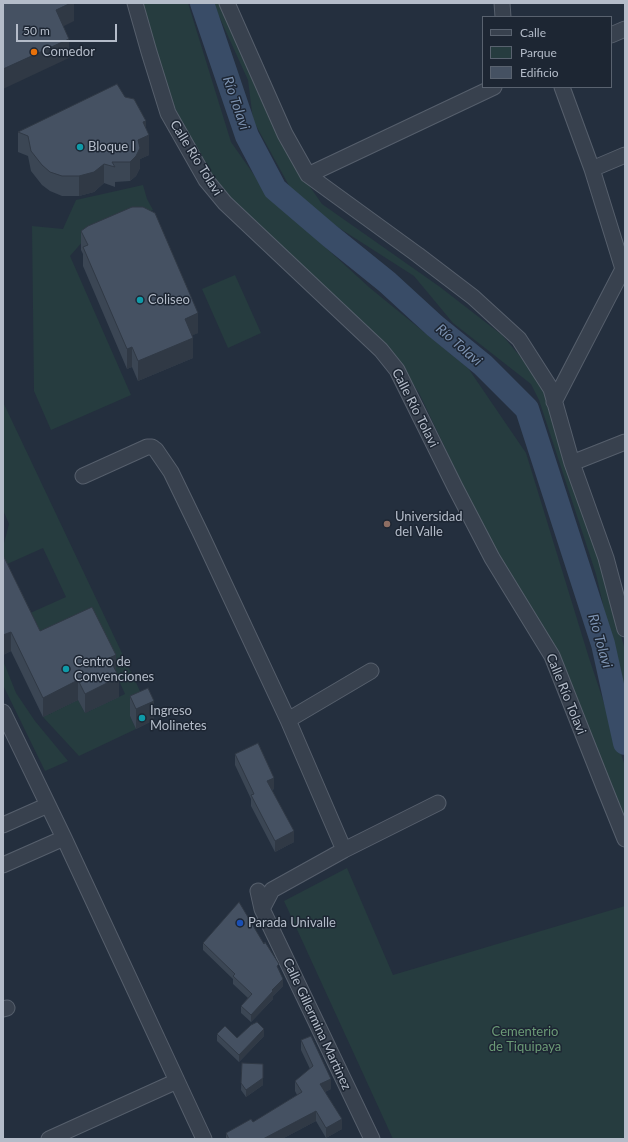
<!DOCTYPE html>
<html>
<head>
<meta charset="utf-8">
<style>
	body { margin:0 }
	#map { position:relative; width:628px; height:1142px; overflow:hidden; background:#242f3e; font-family:Lato,sans-serif }
	canvas { display:block }
	.frame { position:absolute; inset:0; border:4px solid #b4bcc9; pointer-events:none }
	.legend { position:absolute; left:482px; top:16px; width:130px; height:72px; box-sizing:border-box; background:#1d2633; border:1px solid #59626f; margin:0; padding:5px 7px; list-style:none; font-size:12px; color:#b4bcc9 }
	.legend li { display:flex; align-items:center; gap:8px; height:20px }
	.legend b { width:20px; border:1px solid #59626f }
	.scale { position:absolute; left:16px; top:24px; width:101px; height:18px; box-sizing:border-box; border:2px solid #b4bcc9; border-top:0; padding-left:5px; font-size:12px; line-height:14px; white-space:nowrap; color:#b4bcc9; -webkit-text-stroke:3px #1d2633; paint-order:stroke }
</style>
</head>
<body>
<div id="map">
<canvas width="628" height="1142"></canvas>
<div class="frame"></div>
<ul class="legend">
<li><b style="height:5px;background:#38414e"></b>Calle</li>
<li><b style="height:11px;background:#263c3f"></b>Parque</li>
<li><b style="height:11px;background:#455162"></b>Edificio</li>
</ul>
<div class="scale">50 m</div>
</div>
<script>
const context = document.querySelector('canvas').getContext('2d');
context.lineJoin = 'round';
function fill(path, color) { context.fillStyle = color; context.fill(path, 'evenodd'); }
const toPath = rows => new Path2D(rows.map(r => 'M' + r).join(''));
function trace(path, color, width, dash) { context.strokeStyle = color; context.lineWidth = width; context.lineCap = dash ? 'butt' : 'round'; context.setLineDash(dash || []); context.stroke(path); }
function drawText(font, color, halo, rows, align = 'center') {
  context.font = font + ' Lato,sans-serif'; context.lineWidth = 3; context.setLineDash([]); context.textBaseline = 'middle'; context.strokeStyle = halo; context.fillStyle = color; for (const [text, x, y, turn = 0] of rows) {
    context.save(); context.translate(x, y); context.rotate((+turn || 0) * Math.PI / 180); context.textAlign = isNaN(turn) ? turn : align; if (halo) context.strokeText(text, 0, 0); context.fillText(text, 0, 0); context.restore();
  }
}
fill(toPath([
	[142,3,188,3,231,142,268,195,370,288,468,368,526,453,589,658,625,766,625,822,484,530,419,393,392,352,239,208,213,179,179,117,161,75],
	[213,3,222,3,303,177,322,204,440,287,502,335,541,381,600,559,625,650,625,700,596,574,539,400,531,384,453,323,414,276,325,219,292,191,253,120,248,80],
	[143,185,147,199,153,210,84,240,70,256,131,395,51,430,34,391,32,226,63,229,76,200],
	[235,275,261,333,228,348,202,289],
	[3,402,148,708,130,716,136,729,79,756,43,717,78,700,85,713,125,694,116,674,45,649,28,614,66,597,43,548,5,565,3,561,3,547,9,524,3,510],
	[4,663,16,693,35,721,68,761,45,771,3,685],
	[347,868,393,975,625,906,625,1139,393,1139,284,901]
]), '#263c3f');
trace(toPath([
	[202,3,247,136,275,189,330,236,387,282,435,326,483,365,527,409,603,644,625,743]
]), '#394c67', 24);
const street = toPath([
	[135,3,149,52,168,113,206,180,225,203,381,350,397,370,455,487,492,558,552,656,604,787,625,839],
	[227,3,285,134,308,175,418,255,473,297,519,339,551,389,572,463,606,558,625,629],
	[502,3,503,17],
	[611,35,625,29],
	[592,169,625,155],
	[308,175,494,87],
	[554,402,623,269,592,169,562,87],
	[572,463,625,442],
	[83,476,147,447,152,447,156,450,171,472,201,534,288,720,344,850],
	[3,712,64,838,204,1139],
	[288,720,371,671],
	[3,825,48,805],
	[3,865,64,838],
	[258,891,262,909,372,1139],
	[262,909,272,890,344,850,438,803],
	[3,1009,7,1008],
	[49,1139,177,1081]
]);
trace(street, '#565f6c', 17);
trace(street, '#38414e', 15);
fill(toPath([
	[125,97,146,129,149,155,140,159,140,168,136,176,130,181,115,182,115,187,104,183,94,192,79,196,62,196,50,191,42,185,31,171,28,156,18,152,18,132],
	[81,231,198,333,192,335,193,358,138,381,132,367,127,369,83,266,83,254,81,250],
	[3,555,40,631,116,671,119,697,85,713,78,700,43,717,11,651,3,655],
	[130,696,154,720,136,729,130,716],
	[235,754,274,789,272,790,294,842,275,852,251,806,251,799,235,765],
	[203,943,279,970,283,986,273,996,273,999,251,1022,241,1013,241,1006,248,998,233,984,233,979,203,950],
	[217,1034,237,1038,264,1036,239,1062,217,1041],
	[301,1040,331,1089,325,1092,342,1129,326,1138,316,1121,282,1139,226,1139,226,1133,253,1122,297,1095,295,1091,295,1081,310,1069,301,1050],
	[242,1063,263,1085,246,1097,241,1090]
]), '#3b4654');
fill(toPath([
	[71,3,74,3,74,21,56,30,56,10],
	[69,39,69,58,3,89,3,69],
	[146,121,146,137,149,135,149,155,140,159,140,168,136,176,130,181,130,162,138,140,143,122],
	[104,164,104,183,94,192,79,196,79,176],
	[198,313,198,333,185,339,185,319],
	[193,338,193,358,138,381,138,361],
	[132,347,132,367,127,369,127,349],
	[11,632,11,651,3,655,3,635],
	[116,655,116,674,109,658],
	[119,677,119,697,85,713,85,694],
	[78,680,78,700,43,717,43,698],
	[154,701,154,720,136,729,136,709],
	[274,778,274,789,267,792,267,781],
	[294,831,294,842,275,852,275,841],
	[283,979,283,986,273,996,273,999,251,1022,251,1015,272,990],
	[264,1029,264,1036,239,1062,239,1055],
	[263,1071,263,1085,246,1097,246,1090],
	[331,1079,331,1089,320,1094,320,1084],
	[316,1111,316,1121,282,1139,263,1139],
	[342,1119,342,1129,326,1138,326,1128]
]), '#303945');
const building = toPath([
	[4,3,71,3,56,10,69,39,3,69,3,5,4,3],
	[117,84,125,97,134,99,146,121,143,122,149,135,138,140,140,148,136,156,130,162,112,162,115,167,104,164,94,172,79,176,62,176,50,172,42,165,31,151,28,136,18,132,117,84],
	[132,207,143,207,155,213,198,313,185,319,193,338,138,361,132,347,127,349,83,247,88,245,81,231,88,226,132,207],
	[3,555,40,631,92,607,116,655,109,658,119,677,85,694,78,680,43,698,11,632,3,635,3,555],
	[148,688,154,701,136,709,130,696,148,688],
	[258,743,274,778,267,781,294,831,275,841,251,795,254,794,235,754,258,743],
	[239,902,264,944,265,942,279,964,277,966,283,979,272,990,273,991,251,1015,241,1006,252,994,233,976,235,974,203,943,239,902],
	[257,1022,264,1029,239,1055,217,1034,225,1026,237,1038,251,1025,257,1022],
	[311,1036,331,1079,320,1084,342,1119,326,1128,316,1111,263,1139,229,1139,226,1133,251,1119,253,1122,302,1092,295,1081,313,1066,301,1040,311,1036],
	[242,1063,263,1064,263,1078,246,1090,241,1083,242,1063]
]);
fill(building, '#455162');
trace(building, '#303945', 1);
for (const [x, y, r, color] of [
	[34,52,4,"#e8710a"],
	[80,147,4,"#0f9aa8"],
	[140,300,4,"#0f9aa8"],
	[387,524,4,"#8d6e63"],
	[66,669,4,"#0f9aa8"],
	[142,718,4,"#0f9aa8"],
	[240,923,4,"#1a4fb4"]
]) { const dot = new Path2D(); dot.arc(x, y, r, 0, 2 * Math.PI); context.fillStyle = color; context.fill(dot); trace(dot, '#1d2633', 1.5); }
drawText('13px', '#b4bcc9', '#1d2633', [
	["Comedor",42,52],
	["Bloque I",88,147],
	["Coliseo",148,300],
	["Universidad",395,517],
	["del Valle",395,532],
	["Centro de",74,662],
	["Convenciones",74,677],
	["Ingreso",150,711],
	["Molinetes",150,726],
	["Parada Univalle",248,923]
], 'left');
drawText('13px', '#b4bcc9', '#1d2633', [
	["Calle Río Tolavi",196,158,58],
	["Calle Río Tolavi",415,408,63],
	["Calle Río Tolavi",566,694,68],
	["Calle Gillermina Martinez",317,1024,65]
]);
drawText('13px', '#6b9a76', '#1d2633', [
	["Cementerio",525,1032],
	["de Tiquipaya",525,1047]
]);
drawText('italic 14px', '#7c92b1', '#1d2633', [
	["Río Tolavi",236,103,71],
	["Río Tolavi",459,345,41],
	["Río Tolavi",600,641,74]
]);
</script>
</body>
</html>
